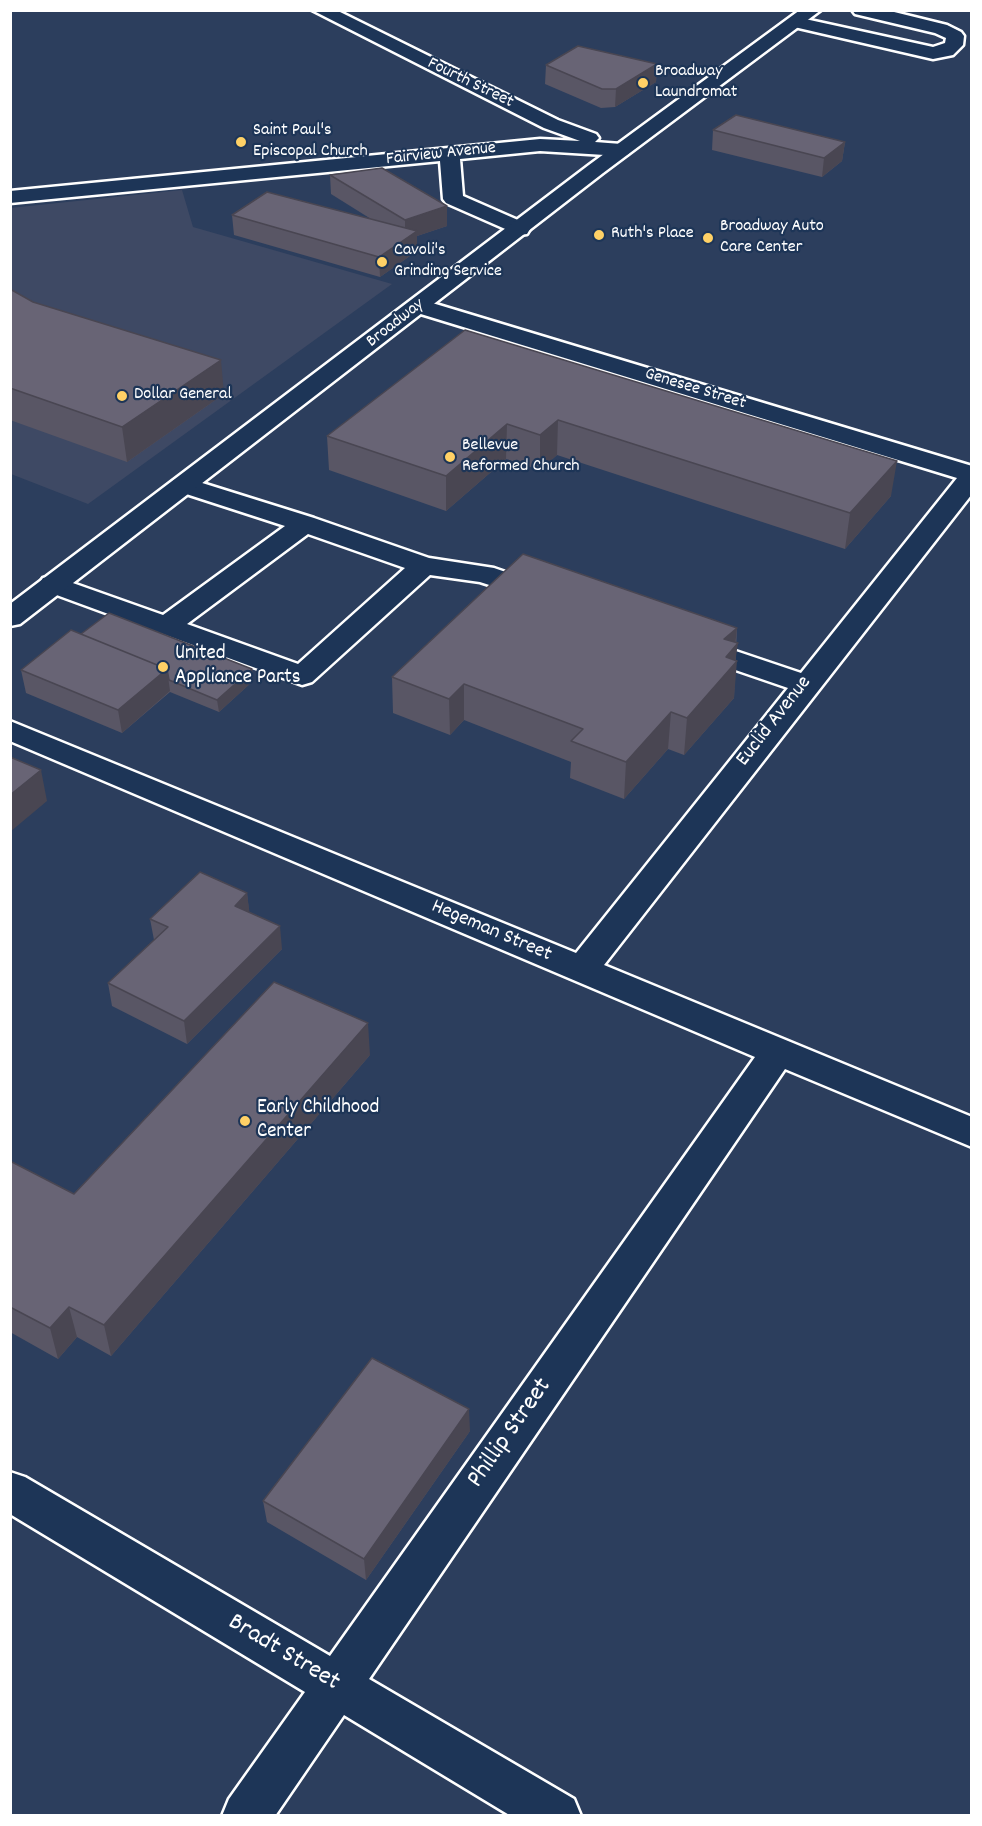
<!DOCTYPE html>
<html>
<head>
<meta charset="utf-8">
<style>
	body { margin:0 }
	#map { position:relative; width:982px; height:1826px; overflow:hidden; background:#2c3e5d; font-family:Dekko,sans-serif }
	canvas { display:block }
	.frame { position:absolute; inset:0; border:12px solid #fff; pointer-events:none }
</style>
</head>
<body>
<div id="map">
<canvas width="982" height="1826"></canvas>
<div class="frame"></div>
</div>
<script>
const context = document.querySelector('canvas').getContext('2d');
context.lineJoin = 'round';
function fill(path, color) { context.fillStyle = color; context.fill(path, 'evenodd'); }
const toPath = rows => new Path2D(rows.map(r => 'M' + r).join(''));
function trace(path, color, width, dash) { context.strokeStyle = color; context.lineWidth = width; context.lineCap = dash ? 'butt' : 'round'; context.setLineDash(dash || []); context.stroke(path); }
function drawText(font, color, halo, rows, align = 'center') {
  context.font = font + ' Dekko,sans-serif'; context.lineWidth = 4.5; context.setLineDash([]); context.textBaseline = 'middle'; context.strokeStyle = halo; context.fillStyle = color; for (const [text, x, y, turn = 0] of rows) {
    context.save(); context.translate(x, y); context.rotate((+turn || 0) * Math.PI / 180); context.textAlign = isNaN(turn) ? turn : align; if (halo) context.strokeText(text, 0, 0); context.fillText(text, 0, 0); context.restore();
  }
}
fill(toPath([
	[182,190,193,227,392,284,88,504,11,474,10,208]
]), '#3e4964');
const minor = toPath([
	[312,10,336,10,558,120,596,134,599,138,595,142,621,144,628,146,631,150,628,154,621,156,540,151,460,159,463,196,527,224,530,229,527,234,519,235,446,203,443,199,440,161,10,203,10,191,540,139,580,141,544,128,312,10],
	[852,10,886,10,947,25,961,32,964,36,963,45,953,55,933,59,790,26,787,22,796,17,933,47,945,43,946,38,935,33,855,14,852,10],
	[419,299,972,466,972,494,604,965,972,1117,972,1147,785,1069,369,1679,574,1799,581,1816,511,1816,344,1715,275,1816,222,1816,229,1799,305,1692,10,1514,10,1472,25,1477,330,1656,755,1057,10,741,10,721,576,953,788,688,683,652,679,646,683,640,693,637,703,640,801,673,957,478,411,311,408,306,411,301,419,299],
	[183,477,314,518,429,558,494,568,549,587,553,593,549,599,539,601,480,582,430,575,312,682,302,685,43,590,39,584,43,578,53,576,163,615,285,526,174,490,170,485,174,480,183,477],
	[308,534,405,568,298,664,187,624,308,534]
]);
const major = toPath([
	[800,10,821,10,603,173,20,624,10,626,10,604,589,165,800,10]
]);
trace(minor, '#fff', 5);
trace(major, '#fff', 5);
fill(minor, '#1d3557');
fill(major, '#1d3557');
fill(toPath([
	[657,64,656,82,615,107,601,108,545,84,546,65],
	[713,130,845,142,842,161,822,177,712,150],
	[330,175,447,226,417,236,417,251,380,277,234,235,232,215,371,219,331,194],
	[10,289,33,302,224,394,127,462,10,420],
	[465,330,891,496,845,549,557,455,540,470,506,459,446,511,329,470,327,436],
	[737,628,734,698,684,755,668,749,624,799,570,778,571,762,464,720,450,735,393,713,392,677],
	[81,634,252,669,253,681,219,712,170,692,122,733,26,693,21,670],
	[247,893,249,912,282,949,187,1044,112,1006,108,983,154,940,150,919],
	[370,1055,111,1356,77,1337,58,1359,10,1332,10,1161,74,1194],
	[470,1431,366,1580,267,1522,263,1501]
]), '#595665');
fill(toPath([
	[657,64,656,82,615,107,616,89],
	[845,142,842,161,822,177,824,158],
	[447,206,447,226,417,236,417,251,380,277,379,257,405,239,405,220],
	[221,360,224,394,127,462,122,427],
	[558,420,557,455,540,470,540,435],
	[507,424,506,459,446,511,446,476],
	[897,461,891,496,845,549,850,513],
	[737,628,735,646,738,643,735,663,737,661,734,698,684,755,687,718,724,639],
	[167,669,170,691,122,733,118,710],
	[252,669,253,681,219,712,217,700],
	[464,684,464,720,450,735,449,699],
	[671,712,668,749,624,799,626,762],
	[41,770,47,801,10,832,10,795],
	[247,893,250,916,235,906],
	[280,926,282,949,187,1044,184,1021],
	[368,1023,370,1055,111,1356,104,1325],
	[69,1307,77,1337,58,1359,50,1328],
	[469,1409,470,1431,366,1580,364,1559]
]), '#494652');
const building = toPath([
	[578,46,657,64,616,89,602,89,546,65,578,46],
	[736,115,845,142,824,158,713,130,736,115],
	[382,168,447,206,405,220,330,175,382,168],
	[267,192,417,231,379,257,232,215,267,192],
	[10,289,33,302,221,360,122,427,10,388,10,289],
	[465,330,897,461,850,513,558,420,540,435,507,424,446,476,327,436,465,330],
	[523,554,737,628,724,639,738,643,726,657,737,661,687,718,671,712,626,762,571,741,583,729,464,684,449,699,392,677,523,554],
	[109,613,252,669,217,700,169,680,167,669,81,634,109,613],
	[71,630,167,669,118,710,21,670,71,630],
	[10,757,41,770,10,795,10,757],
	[200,872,247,893,235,906,280,926,184,1021,108,983,168,927,150,919,200,872],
	[274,982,368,1023,104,1325,69,1307,50,1328,10,1307,10,1161,74,1194,274,982],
	[372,1358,469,1409,364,1559,263,1501,372,1358]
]);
fill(building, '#686475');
trace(building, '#494652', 1.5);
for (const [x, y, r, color] of [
	[643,83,6,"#ffd166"],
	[241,142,6,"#ffd166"],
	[599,235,6,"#ffd166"],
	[708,238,6,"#ffd166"],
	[382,262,6,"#ffd166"],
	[122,396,6,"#ffd166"],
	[450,457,6,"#ffd166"],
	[163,667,6,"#ffd166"],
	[245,1121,6,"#ffd166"]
]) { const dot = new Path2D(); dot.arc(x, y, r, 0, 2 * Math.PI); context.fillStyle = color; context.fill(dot); trace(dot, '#1d3557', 2); }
drawText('18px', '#fff', '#1d3557', [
	["Broadway",655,73],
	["Laundromat",655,94],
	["Saint Paul's",253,132],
	["Episcopal Church",253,153],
	["Broadway Auto",720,228],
	["Care Center",720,249],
	["Ruth's Place",611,235],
	["Cavoli's",394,252],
	["Grinding Service",394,273],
	["Dollar General",134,396],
	["Bellevue",462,447],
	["Reformed Church",462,468]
], 'left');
drawText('18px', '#fff', '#1d3557', [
	["Fourth Street",470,84,26],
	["Fairview Avenue",441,155,-6],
	["Broadway",396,324,-38],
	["Genesee Street",695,390,17]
]);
drawText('21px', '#fff', '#1d3557', [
	["United",175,655],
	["Appliance Parts",175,679],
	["Early Childhood",257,1109],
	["Center",257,1133]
], 'left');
drawText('21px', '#fff', '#1d3557', [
	["Euclid Avenue",775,722,-52],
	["Hegeman Street",491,932,23]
]);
drawText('26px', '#fff', '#1d3557', [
	["Phillip Street",511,1434,-55],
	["Bradt Street",283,1654,31]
]);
</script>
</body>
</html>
